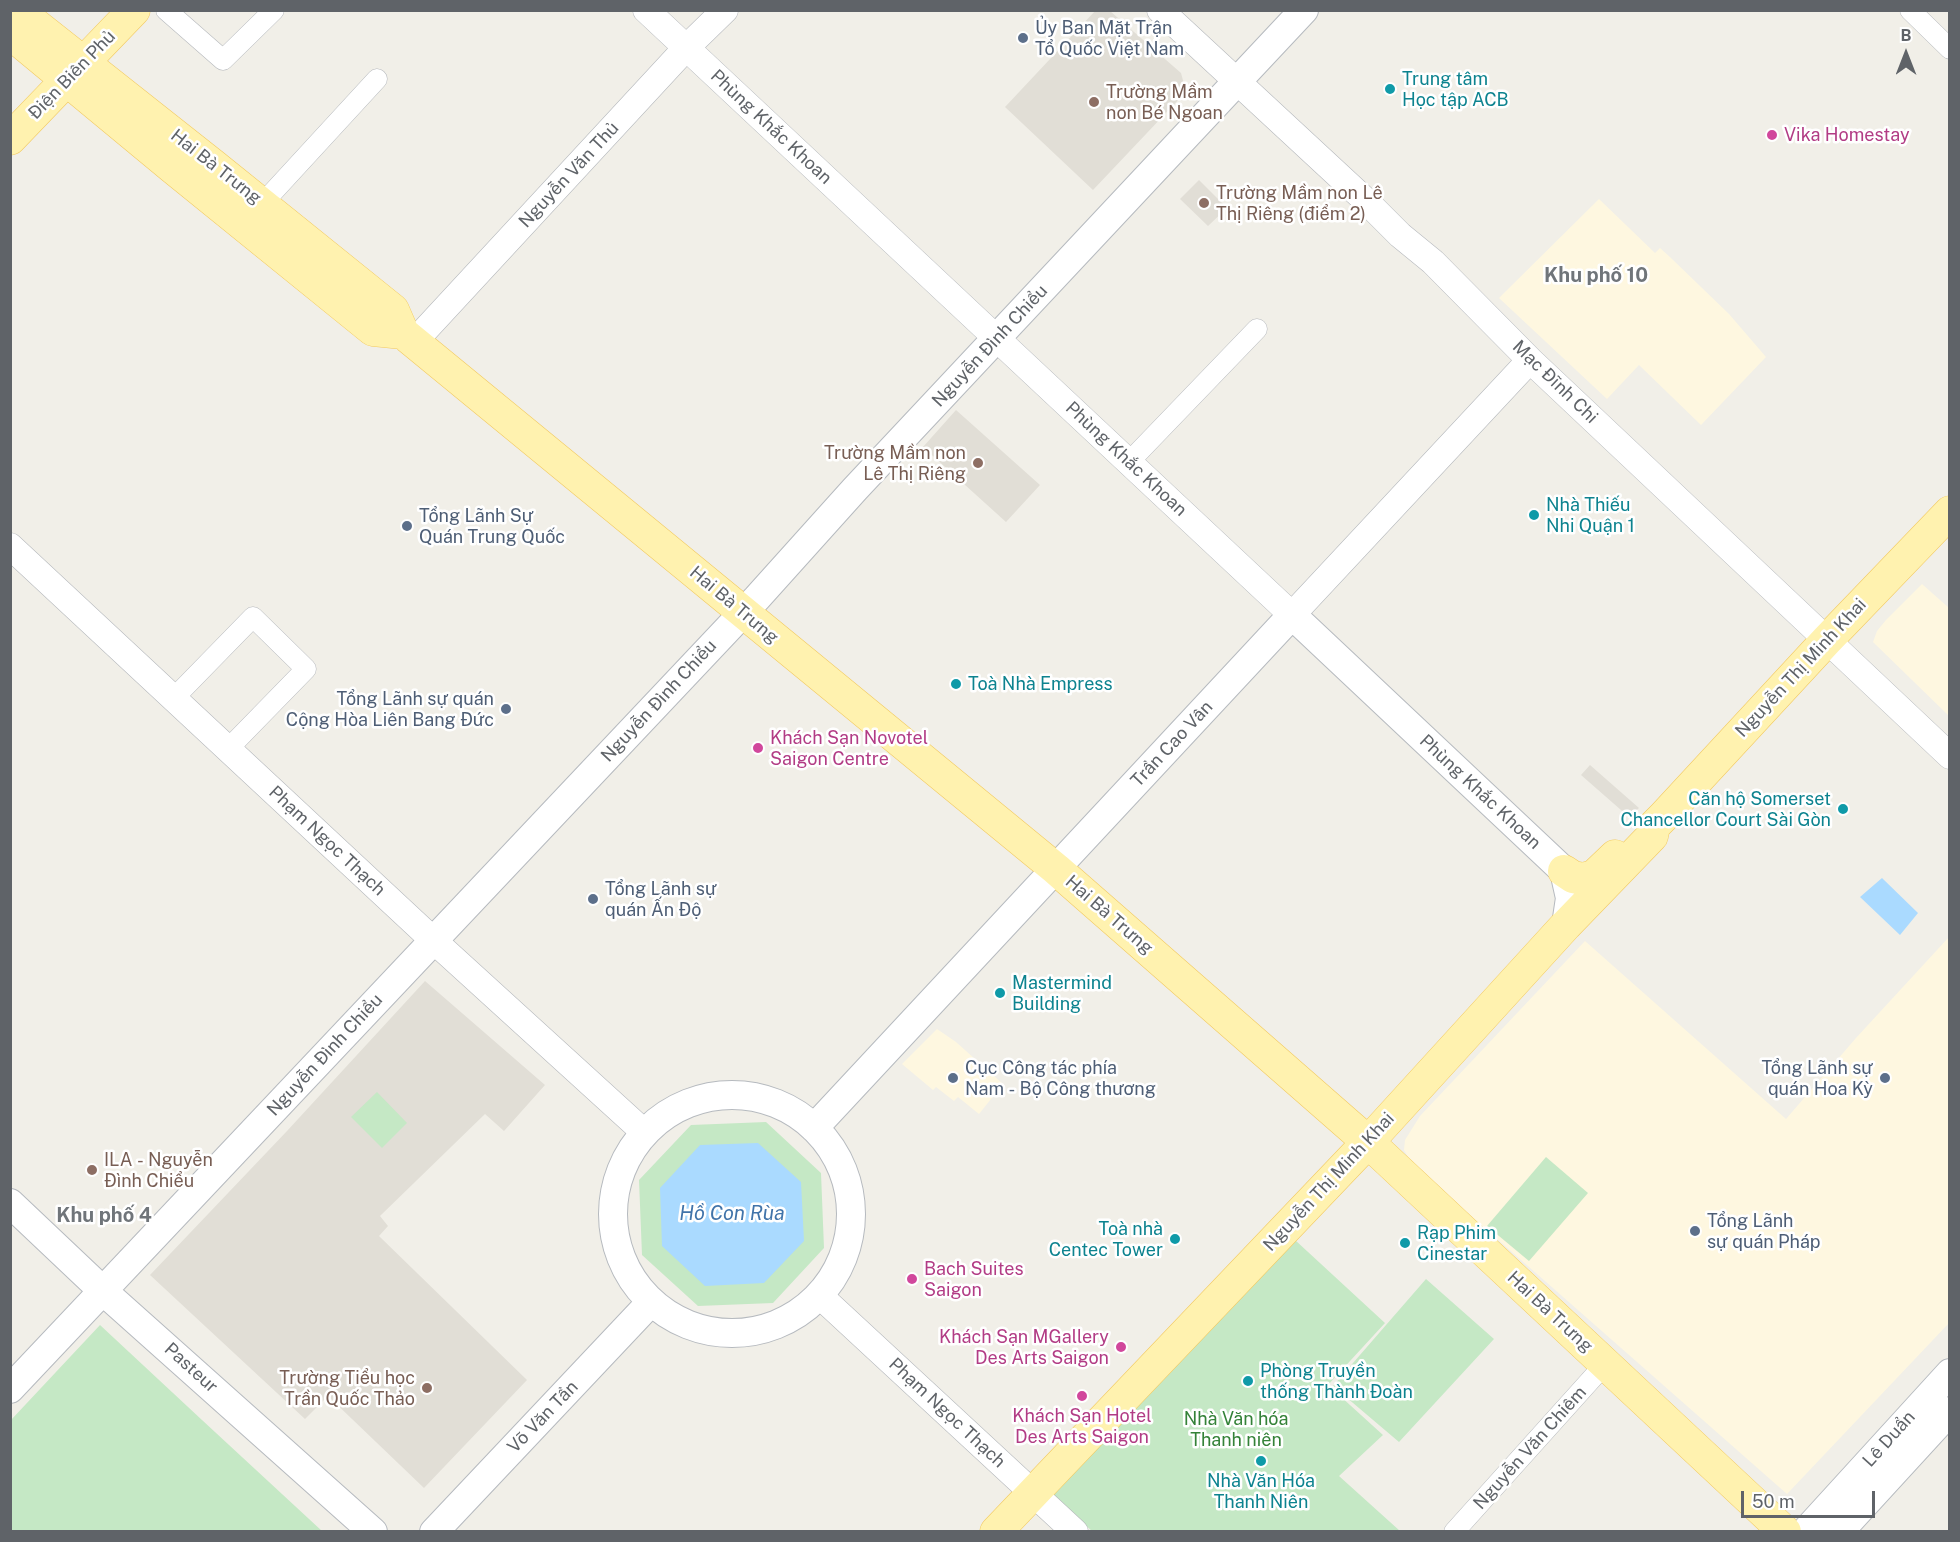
<!DOCTYPE html>
<html>
<head>
<meta charset="utf-8">
<style>
	body { margin:0 }
	#map { position:relative; width:1960px; height:1542px; overflow:hidden; background:#f1efe8; font-family:"Public Sans",sans-serif }
	canvas { display:block }
	.frame { position:absolute; inset:0; border:12px solid #5f6368; pointer-events:none }
	.north { position:absolute; left:1876px; top:24px; width:60px; height:60px; -webkit-text-stroke:4px #fff; paint-order:stroke; rotate:0deg; font-size:16px; font-weight:700; line-height:24px; text-align:center; color:#5f6368 }
	.north::after { content:''; display:block; margin:auto; width:21px; height:27px; background:#5f6368; clip-path:polygon(50% 0,100% 100%,50% 72%,0 100%) }
	.scale { position:absolute; left:1741px; top:1491px; width:134px; height:27px; box-sizing:border-box; border:3px solid #5f6368; border-top:0; padding-left:8px; font-size:18px; line-height:21px; white-space:nowrap; color:#5f6368; -webkit-text-stroke:4px #fff; paint-order:stroke }
</style>
</head>
<body>
<div id="map">
<canvas width="1960" height="1542"></canvas>
<div class="frame"></div>
<div class="north">B</div>
<div class="scale">50 m</div>
</div>
<script>
const context = document.querySelector('canvas').getContext('2d');
context.lineJoin = 'round';
function fill(path, color) { context.fillStyle = color; context.fill(path, 'evenodd'); }
const toPath = rows => new Path2D(rows.map(r => 'M' + r).join(''));
function trace(path, color, width, dash) { context.strokeStyle = color; context.lineWidth = width; context.lineCap = dash ? 'butt' : 'round'; context.setLineDash(dash || []); context.stroke(path); }
function drawText(font, color, halo, rows, align = 'center') {
  context.font = font + ' "Public Sans",sans-serif'; context.lineWidth = 5; context.setLineDash([]); context.textBaseline = 'middle'; context.strokeStyle = halo; context.fillStyle = color; for (const [text, x, y, turn = 0] of rows) {
    context.save(); context.translate(x, y); context.rotate((+turn || 0) * Math.PI / 180); context.textAlign = isNaN(turn) ? turn : align; if (halo) context.strokeText(text, 0, 0); context.fillText(text, 0, 0); context.restore();
  }
}
fill(toPath([
	[1599,199,1655,253,1660,248,1671,258,1729,314,1766,357,1701,425,1639,365,1607,399,1499,298],
	[1922,584,1949,608,1949,716,1873,642,1877,631,1886,620],
	[1949,937,1949,1323,1787,1494,1412,1164,1404,1150,1405,1140,1420,1116,1585,941,1786,1119,1856,1038],
	[937,1029,956,1042,1003,1084,979,1114,958,1097,954,1101,936,1087,933,1090,902,1064]
]), '#fef7e0');
fill(toPath([
	[1096,10,1110,11,1181,73,1184,84,1182,96,1093,190,1005,107],
	[1199,180,1227,208,1208,226,1180,199],
	[956,410,1040,485,1006,522,923,447],
	[1590,765,1639,808,1629,817,1581,775],
	[425,981,545,1085,504,1131,485,1114,380,1216,388,1226,379,1236,527,1380,424,1488,328,1396,305,1419,150,1275,287,1131]
]), '#e1ded6');
fill(toPath([
	[377,1092,407,1123,382,1148,351,1117],
	[766,1122,821,1173,824,1248,773,1303,698,1306,642,1255,639,1180,691,1125],
	[1546,1157,1588,1193,1529,1261,1487,1226],
	[1282,1228,1385,1323,1328,1385,1383,1435,1339,1476,1400,1531,1092,1531,1040,1485],
	[1426,1279,1494,1339,1399,1442,1333,1386],
	[100,1325,202,1420,322,1531,11,1531,11,1420]
]), '#c5e8c5');
fill(toPath([
	[1882,878,1918,913,1900,935,1860,897],
	[758,1143,801,1182,804,1241,764,1283,705,1286,662,1246,660,1188,700,1145]
]), '#aadaff');
const minor = toPath([
	[166,10,223,60,274,10],
	[1910,10,1950,49],
	[262,204,377,79],
	[1129,462,1257,329],
	[174,698,253,617,306,669,228,749],
	[1454,1532,1605,1364]
]);
const tertiary = toPath([
	[646,10,1292,615,1530,360],
	[1160,10,1365,200,1400,235,1433,262,1530,360,1950,756],
	[414,342,686,48,725,10],
	[10,546,433,940,645,1133],
	[819,1295,1075,1532]
]);
const secondary = toPath([
	'613 1214a119 119 0 1 1 238 0a119 119 0 1 1-238 0Z',
	[814,1128,1292,615,1564,871,1570,898,1566,925],
	[10,1203,103,1291,373,1532],
	[10,1389,757,598,855,489,1304,10],
	[434,1532,651,1302],
	[1805,1532,1950,1373],
	[1839,1532,1950,1411]
]);
const primary = toPath([
	[17,10,213,165,393,310,403,333,1056,869,1368,1142,1785,1532],
	[10,33,173,168,373,330,403,333],
	[10,139,134,10],
	[1564,871,1573,877,1583,879,1594,876,1615,856],
	[996,1532,1368,1142,1566,925,1652,836,1654,826,1663,817,1826,641,1950,512]
]);
trace(minor, '#b5b8bc', 21);
trace(tertiary, '#b5b8bc', 27);
trace(secondary, '#b6babf', 30);
trace(primary, '#f2c960', 33);
trace(minor, '#fff', 20);
trace(tertiary, '#fff', 26);
trace(secondary, '#fff', 28);
trace(primary, '#fff2af', 32);
for (const [x, y, r, color] of [
	[1023,38,6,"#5c6f8a"],
	[1390,89,6,"#0f9aa8"],
	[1094,102,6,"#8d6e63"],
	[1772,135,6,"#d1479c"],
	[1204,203,6,"#8d6e63"],
	[978,463,6,"#8d6e63"],
	[1534,515,6,"#0f9aa8"],
	[407,526,6,"#5c6f8a"],
	[956,684,6,"#0f9aa8"],
	[506,709,6,"#5c6f8a"],
	[758,748,6,"#d1479c"],
	[1843,809,6,"#0f9aa8"],
	[593,899,6,"#5c6f8a"],
	[1000,993,6,"#0f9aa8"],
	[953,1078,6,"#5c6f8a"],
	[1885,1078,6,"#5c6f8a"],
	[92,1170,6,"#8d6e63"],
	[1695,1231,6,"#5c6f8a"],
	[1175,1239,6,"#0f9aa8"],
	[1405,1243,6,"#0f9aa8"],
	[912,1279,6,"#d1479c"],
	[1121,1347,6,"#d1479c"],
	[1248,1381,6,"#0f9aa8"],
	[427,1388,6,"#8d6e63"],
	[1082,1396,6,"#d1479c"],
	[1261,1461,6,"#0f9aa8"]
]) { const dot = new Path2D(); dot.arc(x, y, r, 0, 2 * Math.PI); context.fillStyle = color; context.fill(dot); trace(dot, '#fff', 2); }
drawText('18px', '#4e5e75', '#fff', [
	["Ủy Ban Mặt Trận",1035,28],
	["Tổ Quốc Việt Nam",1035,49],
	["Tổng Lãnh Sự",419,516],
	["Quán Trung Quốc",419,537],
	["Tổng Lãnh sự quán",494,699,"right"],
	["Cộng Hòa Liên Bang Ðức",494,720,"right"],
	["Tổng Lãnh sự",605,889],
	["quán Ấn Độ",605,910],
	["Cục Công tác phía",965,1068],
	["Nam - Bộ Công thương",965,1089],
	["Tổng Lãnh sự",1873,1068,"right"],
	["quán Hoa Kỳ",1873,1089,"right"],
	["Tổng Lãnh",1707,1221],
	["sự quán Pháp",1707,1242]
], 'left');
drawText('18px', '#5f6368', '#fff', [
	["Điện Biên Phủ",72,75,-46],
	["Phùng Khắc Khoan",771,127,43],
	["Hai Bà Trưng",216,167,38],
	["Nguyễn Văn Thủ",569,175,-47],
	["Nguyễn Đình Chiểu",990,346,-47],
	["Mạc Đĩnh Chi",1555,382,44],
	["Phùng Khắc Khoan",1126,459,43],
	["Hai Bà Trưng",734,605,40],
	["Nguyễn Thị Minh Khai",1801,668,-47],
	["Nguyễn Đình Chiểu",659,701,-47],
	["Trần Cao Vân",1172,744,-47],
	["Phùng Khắc Khoan",1480,792,43],
	["Phạm Ngọc Thạch",327,841,43],
	["Hai Bà Trưng",1109,915,41],
	["Nguyễn Đình Chiểu",325,1055,-47],
	["Nguyễn Thị Minh Khai",1329,1182,-47],
	["Hai Bà Trưng",1550,1312,43],
	["Pasteur",191,1368,42],
	["Phạm Ngọc Thạch",947,1413,43],
	["Võ Văn Tần",543,1417,-46],
	["Lê Duẩn",1889,1439,-48],
	["Nguyễn Văn Chiêm",1530,1448,-48]
]);
drawText('18px', '#0d838f', '#fff', [
	["Trung tâm",1402,79],
	["Học tập ACB",1402,100],
	["Nhà Thiếu",1546,505],
	["Nhi Quận 1",1546,526],
	["Toà Nhà Empress",968,684],
	["Căn hộ Somerset",1831,799,"right"],
	["Chancellor Court Sài Gòn",1831,820,"right"],
	["Mastermind",1012,983],
	["Building",1012,1004],
	["Toà nhà",1163,1229,"right"],
	["Centec Tower",1163,1250,"right"],
	["Rạp Phim",1417,1233],
	["Cinestar",1417,1254],
	["Phòng Truyền",1260,1371],
	["thống Thành Đoàn",1260,1392],
	["Nhà Văn Hóa",1261,1481,"center"],
	["Thanh Niên",1261,1502,"center"]
], 'left');
drawText('18px', '#785e54', '#fff', [
	["Trường Mầm",1106,92],
	["non Bé Ngoan",1106,113],
	["Trường Mầm non Lê",1216,193],
	["Thị Riêng (điểm 2)",1216,214],
	["Trường Mầm non",966,453,"right"],
	["Lê Thị Riêng",966,474,"right"],
	["ILA - Nguyễn",104,1160],
	["Đình Chiểu",104,1181],
	["Trường Tiểu học",415,1378,"right"],
	["Trần Quốc Thảo",415,1399,"right"]
], 'left');
drawText('18px', '#b23c85', '#fff', [
	["Vika Homestay",1784,135],
	["Khách Sạn Novotel",770,738],
	["Saigon Centre",770,759],
	["Bach Suites",924,1269],
	["Saigon",924,1290],
	["Khách Sạn MGallery",1109,1337,"right"],
	["Des Arts Saigon",1109,1358,"right"],
	["Khách Sạn Hotel",1082,1416,"center"],
	["Des Arts Saigon",1082,1437,"center"]
], 'left');
drawText('18px', '#348238', '#fff', [
	["Nhà Văn hóa",1236,1419],
	["Thanh niên",1236,1440]
]);
drawText('bold 20px', '#70757a', '#fff', [
	["Khu phố 10",1596,276],
	["Khu phố 4",104,1216]
]);
drawText('italic 20px', '#4174aa', '#fff', [
	["Hồ Con Rùa",732,1214]
]);
</script>
</body>
</html>
